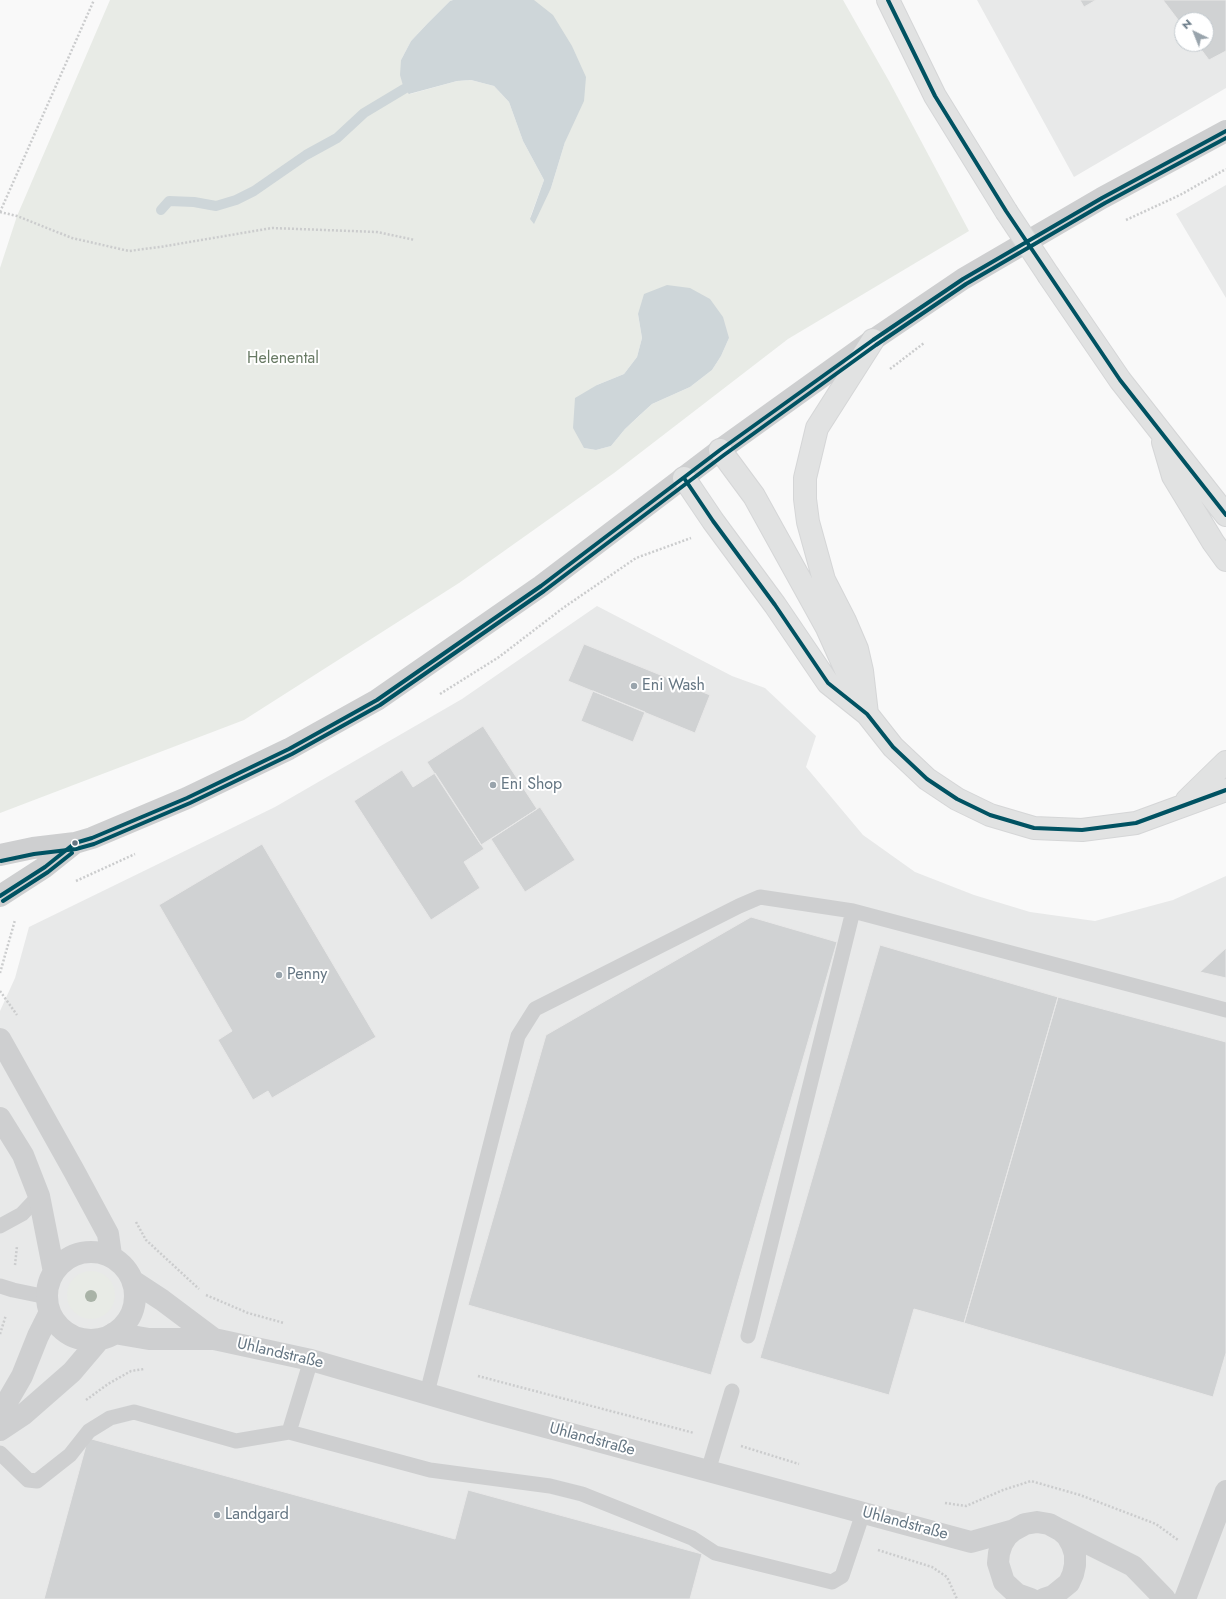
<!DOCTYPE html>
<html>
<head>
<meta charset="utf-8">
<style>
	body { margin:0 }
	#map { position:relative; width:1226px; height:1599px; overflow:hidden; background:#f9f9f9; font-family:Jost,sans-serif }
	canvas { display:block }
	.north { position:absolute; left:1174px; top:12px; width:40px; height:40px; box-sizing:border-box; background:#fff; border:1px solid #c1c8cd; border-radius:50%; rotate:317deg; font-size:11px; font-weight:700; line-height:16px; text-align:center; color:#657683 }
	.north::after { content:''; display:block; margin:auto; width:14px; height:18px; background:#99a4ac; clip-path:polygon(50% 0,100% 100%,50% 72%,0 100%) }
</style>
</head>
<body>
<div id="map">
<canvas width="1226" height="1599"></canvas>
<div class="north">N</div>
</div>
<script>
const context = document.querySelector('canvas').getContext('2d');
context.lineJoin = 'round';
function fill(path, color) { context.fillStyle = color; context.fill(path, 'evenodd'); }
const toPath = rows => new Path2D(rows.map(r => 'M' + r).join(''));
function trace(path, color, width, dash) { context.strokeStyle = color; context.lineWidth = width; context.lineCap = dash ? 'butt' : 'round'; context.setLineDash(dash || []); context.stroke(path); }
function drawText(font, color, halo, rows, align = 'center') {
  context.font = font + ' Jost,sans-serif'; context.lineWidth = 4; context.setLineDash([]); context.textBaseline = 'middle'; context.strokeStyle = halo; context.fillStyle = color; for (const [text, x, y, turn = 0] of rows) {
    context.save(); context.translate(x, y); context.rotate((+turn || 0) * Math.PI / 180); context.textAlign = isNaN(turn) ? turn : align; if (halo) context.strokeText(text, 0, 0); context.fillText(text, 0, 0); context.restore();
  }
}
fill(toPath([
	[977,0,1226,0,1226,88,1074,177],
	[1182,20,1206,20,1206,44,1182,44],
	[1226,185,1226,298,1176,214],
	[597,606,732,676,765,688,816,736,806,767,863,835,915,872,974,895,1030,912,1095,921,1173,900,1226,876,1226,1599,0,1599,0,1011,15,978,29,927,275,807,462,699]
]), '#e8e9e9');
fill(toPath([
	[110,0,453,0,450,1,427,24,411,41,401,60,410,94,457,81,471,80,494,86,509,102,523,141,544,180,530,218,551,188,565,142,534,1,532,0,843,0,889,81,969,231,788,339,614,473,459,583,244,720,0,813,0,268,17,216],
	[638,314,729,338,721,356,712,370,690,387,652,404,625,429,611,446,596,450,584,448,597,385,624,374,637,357,642,338],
	'67 1295a24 24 0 1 1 48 0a24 24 0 1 1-48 0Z'
]), '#e8ebe6');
fill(toPath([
	[453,0,534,0,553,15,572,46,586,77,584,101,565,142,551,188,534,224,530,219,544,180,523,141,509,102,494,86,471,80,457,81,409,94,404,89,400,75,401,60,411,41,427,24,450,1],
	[667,285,690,288,710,299,723,317,729,338,721,356,712,370,690,387,652,404,641,414,625,429,611,446,596,450,584,448,573,428,575,398,597,385,624,374,637,357,642,338,638,314,644,294]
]), '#ced6d9');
trace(toPath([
	[161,210,169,201,194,202,216,206,236,200,254,191,306,155,337,138,364,113,404,89]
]), '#ced6d9', 10);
const building = toPath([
	[1080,0,1096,0,1084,7,1080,0],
	[1163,0,1226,0,1226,51,1209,60,1197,44,1206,44,1206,20,1182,20,1182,25,1163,0],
	[584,644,710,695,695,733,568,681,584,644],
	[593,691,645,712,633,742,581,721,593,691],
	[483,726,537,809,481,845,427,762,483,726],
	[402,770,413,787,435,773,484,849,464,862,480,888,431,920,354,801,402,770],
	[540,807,575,860,525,892,491,839,540,807],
	[262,844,376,1037,272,1098,268,1091,253,1100,218,1040,232,1031,159,905,262,844],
	[751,917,837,942,711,1375,468,1305,546,1035,751,917],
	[880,945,1058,997,964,1323,914,1309,889,1395,760,1358,880,945],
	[1226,948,1226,978,1200,972,1226,948],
	[1058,997,1226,1042,1226,1353,1213,1397,964,1323,1058,997],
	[88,1438,455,1539,468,1490,702,1554,690,1599,44,1599,88,1438]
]);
fill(building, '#d0d2d3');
trace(building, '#e8e8e8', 1);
const primary = toPath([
	[888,0,935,96,1006,211],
	[1049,276,1120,380,1226,515],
	[1163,442,1173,476,1213,542,1226,560],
	[720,450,754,496,827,628,858,697],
	[684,478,713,521,775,605,828,683,867,714,893,747,927,779,957,799,990,815,1034,828,1082,830,1136,823,1226,790],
	[867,714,862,671,857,649,845,621,824,580,808,522,805,499,805,478,817,428,873,340],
	[1187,800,1226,762]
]);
trace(primary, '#d5d6d7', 24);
trace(toPath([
	[0,212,17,216,72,238,129,251,160,247,272,228,377,232,415,240],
	[0,212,94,0],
	[1126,220,1180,195,1226,169],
	[890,369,924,343],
	[440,694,499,657,563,608,636,558,691,538],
	[76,881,135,854],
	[0,973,15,920],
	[0,991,17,1015],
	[136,1222,146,1240,199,1289],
	[15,1265,17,1246],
	[206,1295,248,1313,284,1323],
	[0,1334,6,1315],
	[478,1376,694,1433],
	[86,1400,108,1384,131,1371,144,1369],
	[741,1446,799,1464],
	[945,1503,966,1506,1003,1490,1031,1481,1080,1495,1156,1524,1178,1540],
	[878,1550,932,1567,947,1577,957,1599]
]), '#cbcccd', 2.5, [2, 2]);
trace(toPath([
	[0,1226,22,1214,39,1196],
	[0,1286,13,1290,47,1297],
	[748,1336,853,911],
	[311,1360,289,1432,430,1470,550,1486,582,1494,692,1538,715,1553,832,1582,842,1576,863,1513],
	[427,1393,518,1036,535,1009,739,906,760,897,853,911,1226,1010],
	[0,1453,28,1480,37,1481,70,1455,89,1431,110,1418,134,1412,236,1441,289,1432],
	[708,1471,732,1391]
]), '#cecfd0', 15);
trace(toPath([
	[0,1039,74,1171,108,1234,111,1255],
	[0,1118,23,1155,39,1196,54,1272],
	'47 1296a44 44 0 1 1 88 0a44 44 0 1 1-88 0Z',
	[133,1281,162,1300,214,1339],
	[114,1333,149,1339,214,1339,311,1360,490,1412,971,1542,1014,1530],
	[0,1414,22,1376,38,1336,50,1312],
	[0,1430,24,1414,72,1372,100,1339],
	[1061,1530,1133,1566,1165,1599],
	[1031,1599,1017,1594,1004,1582,998,1563,999,1553,1002,1544,1007,1536,1014,1530,1025,1524,1037,1522,1049,1524,1060,1530,1067,1536,1072,1545,1075,1554,1075,1565,1073,1574,1069,1583,1053,1596,1044,1599],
	[1185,1599,1226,1491]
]), '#cecfd0', 22);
trace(toPath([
	[0,855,33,848,75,843,92,838,187,798,289,749,377,700,541,586,720,450,873,340,963,279,1102,198,1226,131],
	[0,896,45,867,75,843]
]), '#cecfd0', 22);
trace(primary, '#e1e2e2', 22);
const primaryBridge = toPath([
	[1006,211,1049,276]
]);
trace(primaryBridge, '#d5d6d7', 24, []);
trace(primaryBridge, '#e1e2e2', 22);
trace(toPath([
	[888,0,935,96,1006,211,1120,380,1226,515],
	[684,478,713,521,775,605,828,683,867,714,893,747,927,779,957,799,990,815,1034,828,1082,830,1136,823,1226,790],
	[0,896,45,867,75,843,92,838,187,798,289,749,377,700,541,586,720,450,873,340,963,279,1102,198,1226,131]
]), '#005262', 4);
trace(toPath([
	[1,861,34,854,76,849,94,844,190,803,292,754,380,705,544,591,724,455,876,345,966,284,1105,203,1226,138],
	[3,901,48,872,72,853]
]), '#005262', 4);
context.fillStyle = '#a9b3a7';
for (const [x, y] of [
	[91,1296]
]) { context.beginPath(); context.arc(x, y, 6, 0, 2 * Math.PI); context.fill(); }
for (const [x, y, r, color] of [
	[634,686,4,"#99a4ac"],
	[493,785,4,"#99a4ac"],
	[75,843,3.5,"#657683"],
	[279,975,4,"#99a4ac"],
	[217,1515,4,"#99a4ac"]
]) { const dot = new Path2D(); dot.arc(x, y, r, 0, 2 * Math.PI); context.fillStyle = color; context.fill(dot); trace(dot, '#fff', 1.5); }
drawText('16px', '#687a64', '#fff', [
	["Helenental",283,359]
]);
drawText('16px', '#657683', '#fff', [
	["Eni Wash",642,686],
	["Eni Shop",501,785],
	["Penny",287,975],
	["Landgard",225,1515]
], 'left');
drawText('16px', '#657683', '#fff', [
	["Uhlandstraße",280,1354,13],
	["Uhlandstraße",592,1440,15],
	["Uhlandstraße",905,1524,15]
]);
</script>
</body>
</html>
